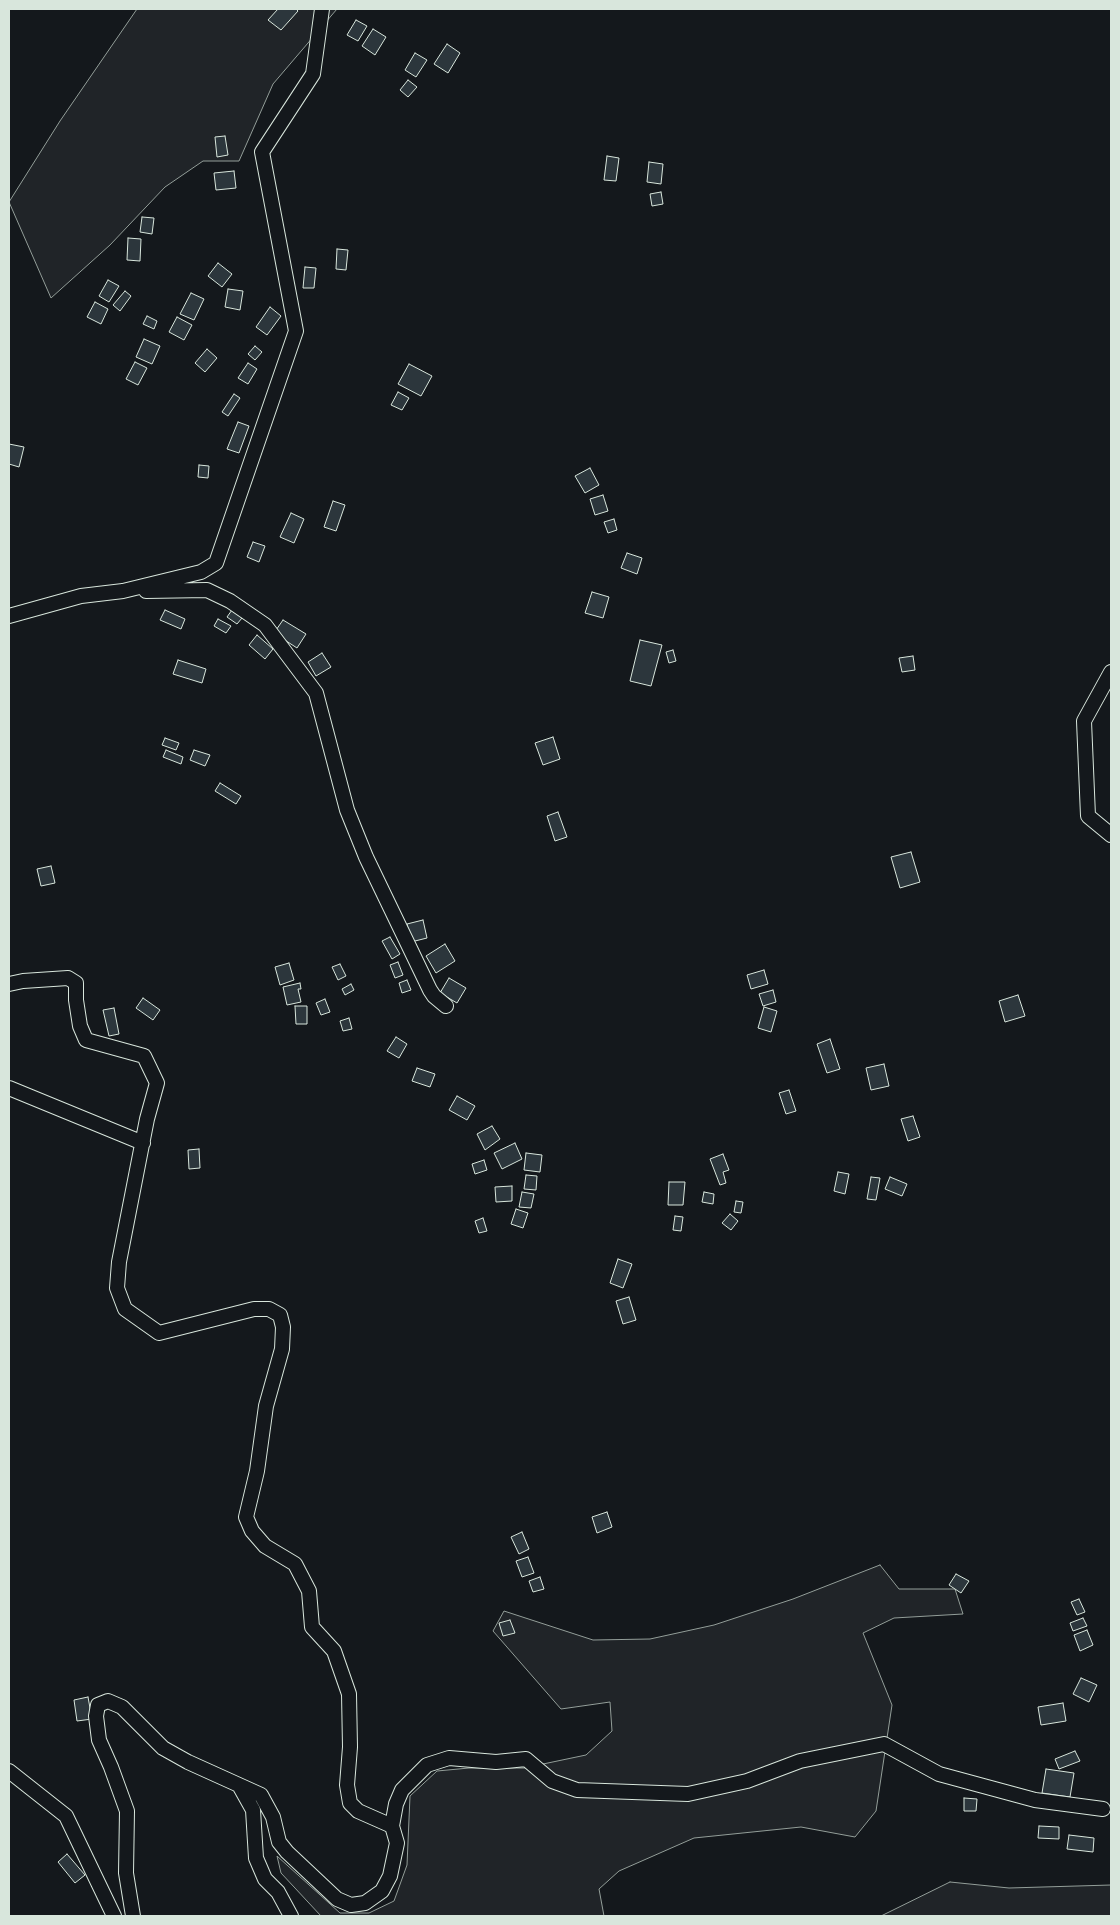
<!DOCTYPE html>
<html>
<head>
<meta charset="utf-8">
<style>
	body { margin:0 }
	#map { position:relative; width:1120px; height:1925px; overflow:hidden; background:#14181c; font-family:Signika,sans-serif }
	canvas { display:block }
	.frame { position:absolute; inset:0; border:10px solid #d8e6dc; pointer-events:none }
</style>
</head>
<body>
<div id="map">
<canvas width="1120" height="1925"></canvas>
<div class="frame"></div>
</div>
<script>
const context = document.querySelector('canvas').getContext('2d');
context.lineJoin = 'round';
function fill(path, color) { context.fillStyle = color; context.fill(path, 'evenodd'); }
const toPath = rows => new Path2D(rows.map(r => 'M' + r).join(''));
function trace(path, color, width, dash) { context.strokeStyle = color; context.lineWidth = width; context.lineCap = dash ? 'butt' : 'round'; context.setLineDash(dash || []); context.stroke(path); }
const green = toPath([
	[137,9,337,9,273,84,239,161,203,161,165,187,110,245,51,298,9,202,60,121,137,9],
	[880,1565,899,1589,955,1589,963,1614,894,1618,863,1633,892,1705,876,1811,855,1837,801,1827,694,1838,619,1871,599,1889,604,1916,321,1916,281,1873,277,1856,340,1913,369,1913,394,1901,407,1865,410,1796,437,1771,469,1768,524,1768,586,1755,612,1731,610,1702,561,1709,493,1631,504,1611,593,1640,650,1639,714,1625,793,1599,880,1565],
	[950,1882,1009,1888,1111,1885,1111,1916,881,1916,950,1882]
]);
fill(green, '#202428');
trace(green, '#939e99', 1);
const building = toPath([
	[278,9,296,9,298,11,281,30,268,20,278,9],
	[356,20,367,26,358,41,347,35,356,20],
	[373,29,386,37,375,55,362,46,373,29],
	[447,44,460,53,448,73,434,64,447,44],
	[415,53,427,60,416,77,405,70,415,53],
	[408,80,417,87,408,97,400,90,408,80],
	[225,136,228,155,217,157,215,137,225,136],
	[607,156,619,158,616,181,604,180,607,156],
	[649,162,663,164,661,184,647,182,649,162],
	[234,171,236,188,216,190,214,173,234,171],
	[661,192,663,204,652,206,650,194,661,192],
	[142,217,154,218,152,234,140,232,142,217],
	[128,238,141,239,140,261,127,260,128,238],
	[337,249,348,250,346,270,336,269,337,249],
	[218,263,232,274,222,287,208,276,218,263],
	[305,267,316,268,314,288,303,288,305,267],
	[108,280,119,286,109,302,99,296,108,280],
	[228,289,243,291,240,310,225,307,228,289],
	[125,291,131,296,120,311,113,305,125,291],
	[191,293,204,299,194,320,180,314,191,293],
	[95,302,108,309,101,324,87,317,95,302],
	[270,307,281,316,267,335,256,327,270,307],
	[147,316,157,321,154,329,143,324,147,316],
	[177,317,192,325,184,340,169,332,177,317],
	[144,339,160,346,152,364,136,357,144,339],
	[255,346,262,352,255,360,248,354,255,346],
	[207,349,217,358,205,372,195,363,207,349],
	[135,362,147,368,138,385,126,379,135,362],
	[248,363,257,369,248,384,238,378,248,363],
	[409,364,432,376,421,396,398,384,409,364],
	[398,392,409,398,402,410,391,405,398,392],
	[234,394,240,398,228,416,222,412,234,394],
	[238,422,249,426,239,453,227,449,238,422],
	[9,444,24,447,19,467,9,464,9,444],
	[199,465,209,466,208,478,198,477,199,465],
	[590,468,599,485,585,493,575,476,590,468],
	[603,495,608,511,595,515,590,499,603,495],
	[333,501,345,505,336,531,324,527,333,501],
	[291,513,304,519,294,543,280,537,291,513],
	[614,519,617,530,608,533,604,522,614,519],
	[253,542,265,546,259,562,247,557,253,542],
	[627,553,642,558,637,574,621,568,627,553],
	[592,592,609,597,603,618,585,613,592,592],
	[165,610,185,619,181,629,160,620,165,610],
	[232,610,242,618,237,624,227,617,232,610],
	[218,619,231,626,226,633,214,626,218,619],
	[283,620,306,634,297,648,274,633,283,620],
	[257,635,273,649,265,659,249,645,257,635],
	[640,640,662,645,651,686,630,681,640,640],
	[673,650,676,661,669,663,666,652,673,650],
	[322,653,331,667,316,676,308,662,322,653],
	[913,656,915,670,902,672,899,658,913,656],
	[178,660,206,669,202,683,173,674,178,660],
	[553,737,560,759,543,765,535,743,553,737],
	[165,738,179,743,176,750,162,745,165,738],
	[166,750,183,757,181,764,163,757,166,750],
	[194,750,210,755,205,766,190,760,194,750],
	[220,783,241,796,236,804,215,791,220,783],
	[558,812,567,837,555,841,547,816,558,812],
	[911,852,920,882,900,888,891,857,911,852],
	[51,866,55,883,41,886,37,869,51,866],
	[423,920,427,938,411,942,407,924,423,920],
	[390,937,400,954,392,959,382,941,390,937],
	[445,944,455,961,436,973,426,956,445,944],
	[398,962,403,975,395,978,390,965,398,962],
	[289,963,294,980,280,985,275,967,289,963],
	[340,964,346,976,338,980,332,967,340,964],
	[764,970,768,984,751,989,747,975,764,970],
	[449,978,466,988,457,1003,440,993,449,978],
	[407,980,411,990,402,993,399,983,407,980],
	[300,983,301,989,298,989,301,1002,287,1005,283,987,300,983],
	[351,984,354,990,345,995,342,989,351,984],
	[773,990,776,1002,763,1006,759,994,773,990],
	[1018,995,1025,1016,1005,1022,999,1001,1018,995],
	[143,998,160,1010,153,1020,136,1008,143,998],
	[325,999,330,1012,321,1015,316,1003,325,999],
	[295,1006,307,1006,307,1024,296,1024,295,1006],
	[764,1007,777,1011,771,1032,758,1028,764,1007],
	[114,1008,119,1034,109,1036,103,1010,114,1008],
	[349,1018,352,1029,343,1031,340,1021,349,1018],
	[396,1037,407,1044,399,1058,387,1051,396,1037],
	[830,1039,840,1069,827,1073,817,1044,830,1039],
	[884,1064,889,1086,871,1090,866,1068,884,1064],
	[417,1068,435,1074,430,1087,412,1081,417,1068],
	[789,1090,796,1111,786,1114,779,1093,789,1090],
	[457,1096,475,1106,467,1120,449,1110,457,1096],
	[913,1116,920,1137,908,1141,901,1119,913,1116],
	[492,1126,500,1139,485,1150,477,1134,492,1126],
	[515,1143,522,1159,502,1169,494,1153,515,1143],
	[199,1149,200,1168,189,1169,188,1150,199,1149],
	[526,1153,542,1155,540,1172,524,1170,526,1153],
	[723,1154,729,1170,723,1172,726,1183,720,1185,710,1159,723,1154],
	[484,1160,487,1170,475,1174,472,1164,484,1160],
	[838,1172,849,1174,845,1194,834,1191,838,1172],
	[526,1175,537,1176,536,1190,524,1189,526,1175],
	[871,1177,880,1178,876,1200,867,1199,871,1177],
	[890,1177,907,1184,902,1196,885,1189,890,1177],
	[669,1182,685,1182,683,1205,668,1205,669,1182],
	[512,1186,512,1201,496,1202,495,1187,512,1186],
	[522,1192,534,1194,531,1208,519,1207,522,1192],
	[704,1192,714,1194,713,1204,702,1202,704,1192],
	[736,1201,743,1202,741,1213,734,1212,736,1201],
	[516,1209,528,1213,523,1228,511,1224,516,1209],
	[730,1214,738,1221,731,1230,722,1223,730,1214],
	[675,1216,683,1217,681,1231,673,1230,675,1216],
	[483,1218,487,1231,479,1233,475,1221,483,1218],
	[618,1259,632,1264,623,1288,610,1283,618,1259],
	[629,1297,636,1320,623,1324,616,1301,629,1297],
	[607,1512,612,1527,597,1533,592,1517,607,1512],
	[522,1532,529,1549,519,1554,511,1537,522,1532],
	[528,1557,534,1573,522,1577,516,1561,528,1557],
	[956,1574,969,1581,961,1593,949,1585,956,1574],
	[540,1577,544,1589,533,1592,529,1581,540,1577],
	[1079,1599,1085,1612,1077,1615,1071,1602,1079,1599],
	[1083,1618,1087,1626,1073,1631,1070,1623,1083,1618],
	[510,1620,515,1633,503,1636,499,1623,510,1620],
	[1087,1630,1093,1645,1080,1651,1074,1635,1087,1630],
	[1081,1678,1097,1685,1089,1702,1073,1694,1081,1678],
	[88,1697,92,1719,77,1721,74,1700,88,1697],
	[1063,1703,1066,1721,1041,1725,1038,1707,1063,1703],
	[1075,1751,1080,1761,1059,1769,1055,1759,1075,1751],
	[1046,1769,1074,1773,1070,1797,1042,1793,1046,1769],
	[964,1798,977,1799,976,1811,964,1811,964,1798],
	[1039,1826,1059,1827,1059,1839,1038,1838,1039,1826],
	[1069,1835,1094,1838,1093,1852,1067,1849,1069,1835],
	[67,1854,85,1875,75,1883,58,1862,67,1854]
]);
fill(building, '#2c363c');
trace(building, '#d8e6dc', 1);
const street = toPath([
	[146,591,207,590,230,601,265,625,316,693,347,810,366,857,430,990,434,996,446,1006],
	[9,616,81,596,123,591,201,572,216,563,296,331,262,152,313,74,322,9],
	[1111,672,1084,721,1088,816,1111,835],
	[9,984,23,981,68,978,76,983,76,1000,80,1026,86,1040,144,1056,157,1083,147,1119,119,1262,117,1288,125,1309,159,1333,254,1309,269,1309,280,1315,283,1327,282,1349,266,1406,257,1471,246,1517,252,1531,265,1546,295,1564,309,1591,312,1627,334,1651,349,1694,350,1747,347,1785,350,1803,358,1811,392,1826],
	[9,1088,143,1143],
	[9,1771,66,1816,114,1916],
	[239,1785,253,1810,256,1858,265,1879,278,1892,291,1916],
	[133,1916,126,1873,127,1811,111,1767,99,1740,96,1716,98,1705,108,1701,122,1707,163,1748,188,1762,261,1795,273,1817,279,1842,287,1852,337,1899,351,1905,365,1903,382,1891,390,1876,397,1843,392,1826,396,1804,402,1790,427,1765,449,1758,496,1762,526,1759,552,1781,577,1790,688,1794,747,1781,800,1761,884,1744,939,1774,1035,1800,1103,1809]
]);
trace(street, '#d8e6dc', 16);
trace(street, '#14181c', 14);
</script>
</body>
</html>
